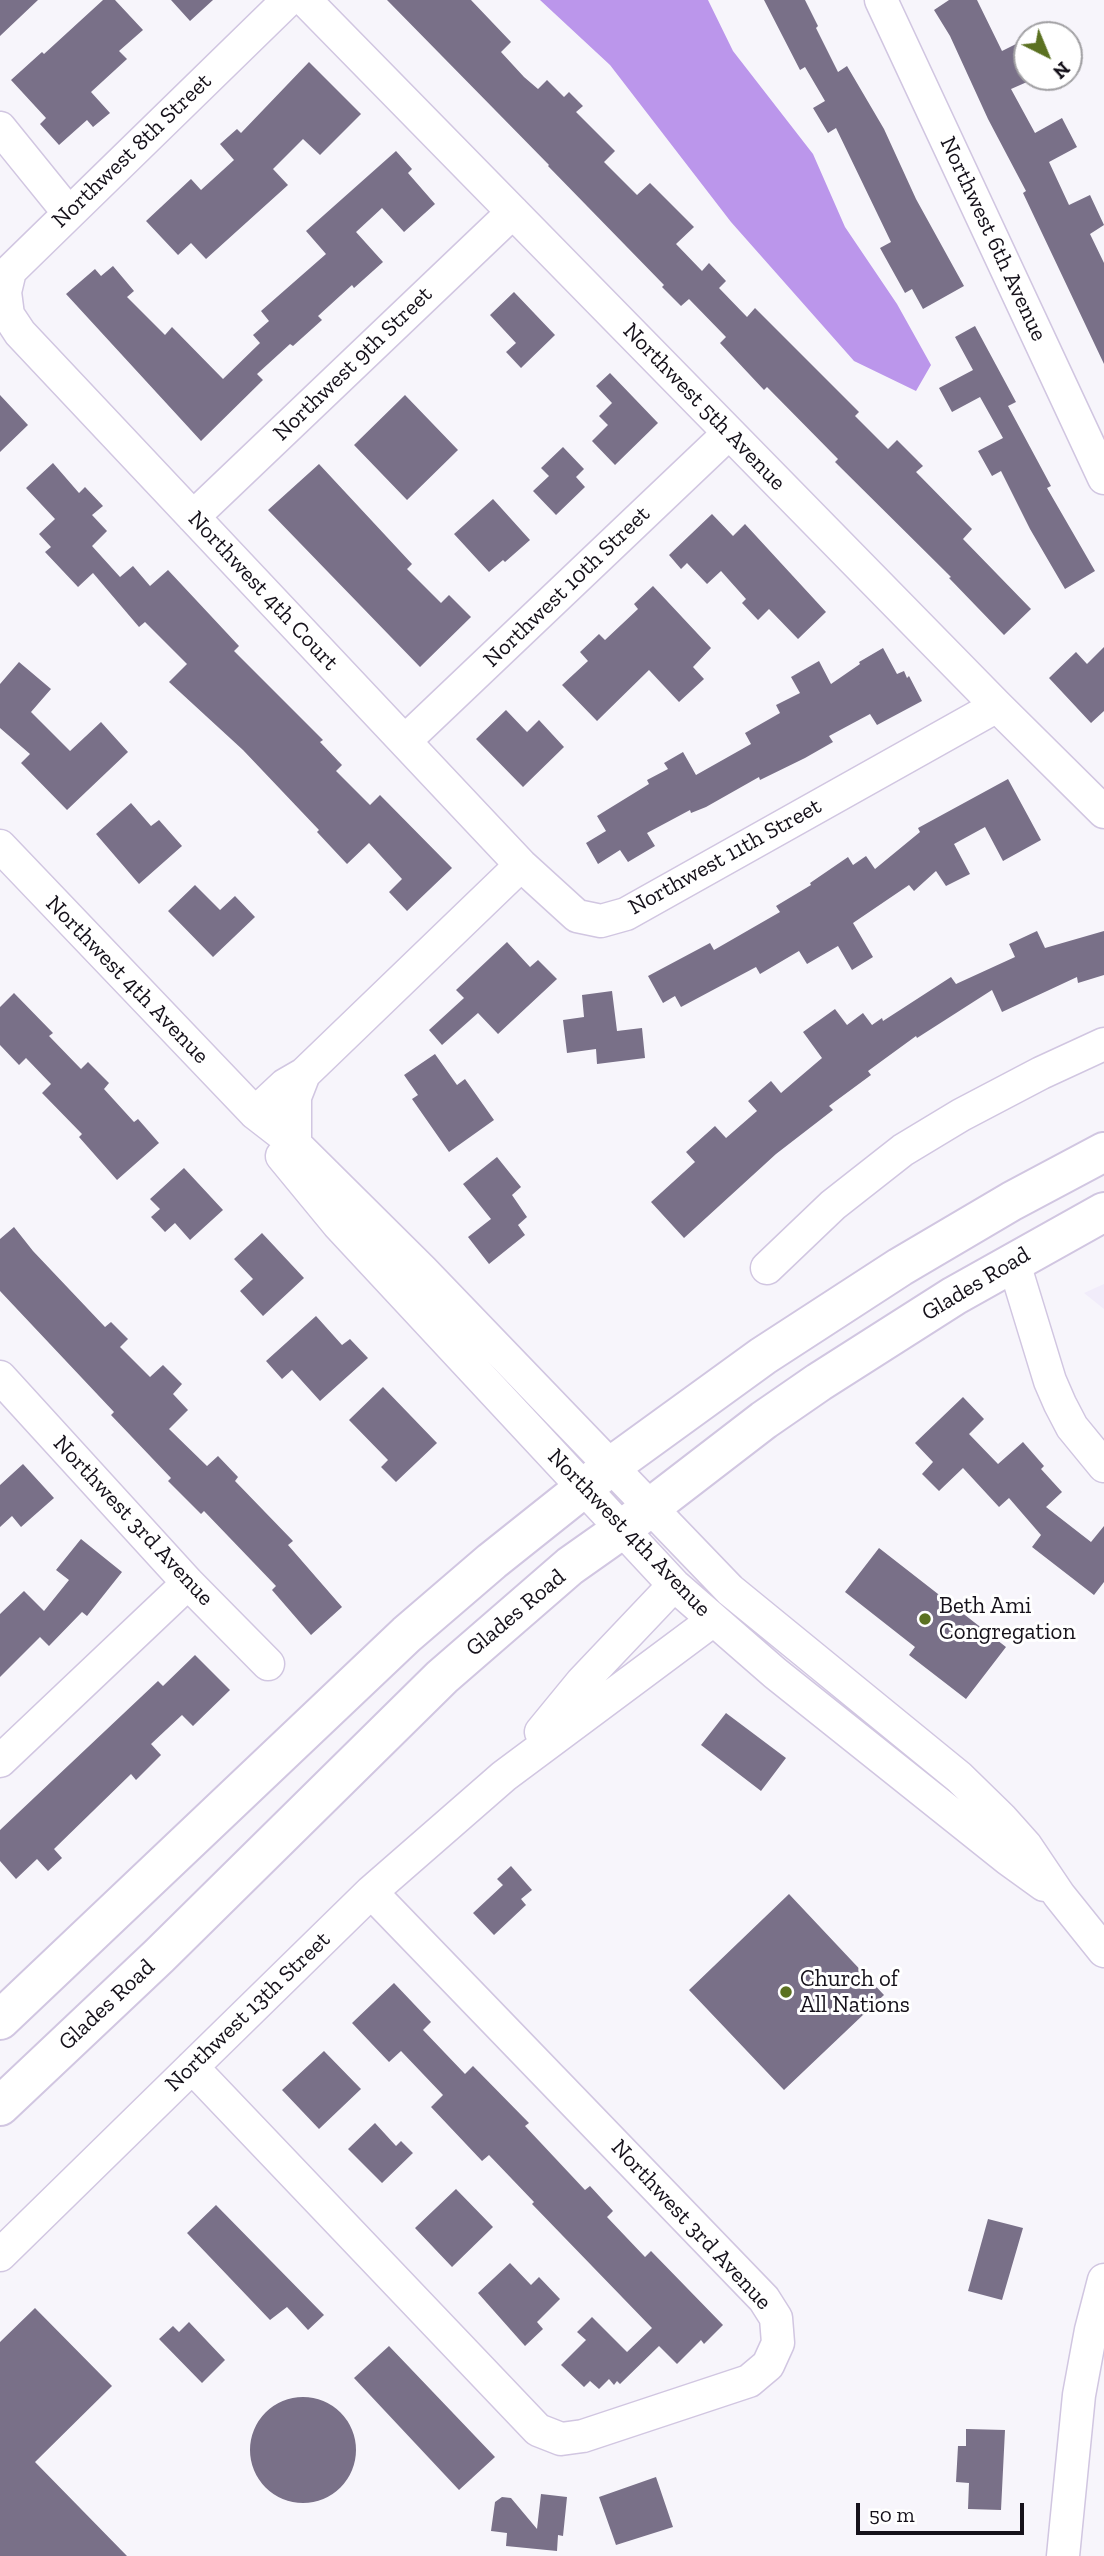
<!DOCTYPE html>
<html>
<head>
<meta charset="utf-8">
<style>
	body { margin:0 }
	#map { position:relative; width:1104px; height:2556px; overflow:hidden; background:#f7f5fb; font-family:"Zilla Slab",serif }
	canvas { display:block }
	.north { position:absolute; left:1013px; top:21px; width:70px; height:70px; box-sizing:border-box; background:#fff; border:2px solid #a1a0a3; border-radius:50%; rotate:137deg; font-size:19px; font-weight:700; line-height:28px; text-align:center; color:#15111a }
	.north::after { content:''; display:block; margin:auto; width:24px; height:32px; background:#5b7121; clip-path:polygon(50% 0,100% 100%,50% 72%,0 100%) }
	.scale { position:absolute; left:856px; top:2503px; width:168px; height:32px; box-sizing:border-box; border:4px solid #15111a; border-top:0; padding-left:9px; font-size:21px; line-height:24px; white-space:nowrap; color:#15111a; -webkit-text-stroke:5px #fff; paint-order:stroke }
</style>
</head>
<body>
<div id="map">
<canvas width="1104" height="2556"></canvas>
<div class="north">N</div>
<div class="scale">50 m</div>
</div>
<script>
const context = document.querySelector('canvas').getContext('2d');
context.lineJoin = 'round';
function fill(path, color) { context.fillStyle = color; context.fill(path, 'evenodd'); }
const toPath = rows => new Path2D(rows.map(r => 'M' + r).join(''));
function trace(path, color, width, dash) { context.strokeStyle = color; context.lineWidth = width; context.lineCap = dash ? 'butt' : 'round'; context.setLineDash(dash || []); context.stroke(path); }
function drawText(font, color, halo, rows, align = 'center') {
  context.font = font + ' "Zilla Slab",serif'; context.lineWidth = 6; context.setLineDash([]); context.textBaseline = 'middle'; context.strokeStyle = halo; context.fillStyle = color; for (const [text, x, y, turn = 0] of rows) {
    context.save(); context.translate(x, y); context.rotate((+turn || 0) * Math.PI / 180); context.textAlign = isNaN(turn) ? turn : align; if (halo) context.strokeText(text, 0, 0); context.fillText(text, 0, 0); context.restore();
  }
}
fill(toPath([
	[1104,1284,1104,1309,1084,1293]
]), '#f1ecfa');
fill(toPath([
	[540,0,708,0,733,51,813,154,845,227,897,304,931,365,916,391,854,361,731,222,610,65]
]), '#bb96eb');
fill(toPath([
	[0,0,38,0,0,36],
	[103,0,115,0,143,30,119,51,127,59,91,92,110,113,93,127,87,120,59,145,40,124,46,118,11,80,42,52,44,54],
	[171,0,213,0,190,21],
	[387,0,471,0,511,42,501,52,524,77,538,89,547,80,564,97,569,92,583,106,576,112,615,151,604,162,637,195,650,183,694,227,676,244,702,271,709,263,726,281,719,288,747,317,755,308,859,412,855,416,888,449,897,440,923,466,916,472,972,529,963,539,1031,609,1004,635,949,578,951,577,835,462,838,459,767,387,764,390,720,343,726,337,689,299,681,306,662,287,664,285,548,166,549,165],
	[764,0,805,0,818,26,816,28,838,72,847,66,884,129,916,199,964,286,923,309,912,289,905,293,880,248,891,242,836,128,828,133,813,108,825,101,805,67,800,70],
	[949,0,977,0,1002,51,1022,41,1027,51,1027,82,1011,89,1035,133,1062,118,1077,147,1049,162,1069,205,1090,195,1104,225,1090,234,1104,263,1104,364,1023,193,1026,191,988,119,950,36,934,10],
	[309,62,361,114,320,155,303,139,273,169,288,185,206,259,191,243,178,255,146,221,191,179,201,190,234,160,220,144,237,129,241,133],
	[396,151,412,169,408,173,435,204,404,232,382,208,356,232,383,262,354,288,352,285,318,316,322,320,293,346,290,344,257,374,263,380,201,441,66,294,95,269,101,276,113,266,134,291,127,297,165,335,172,327,223,379,260,343,253,335,269,321,261,311,326,254,306,231],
	[514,292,555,335,521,368,506,352,516,343,490,315],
	[975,326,1016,402,1008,406,1051,486,1047,488,1095,571,1065,589,1030,529,1001,471,992,476,978,451,1003,438,980,397,952,412,939,388,973,370,955,337],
	[610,373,658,423,615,465,592,441,608,425,599,416,612,403,596,386],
	[0,395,28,425,0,452],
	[405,395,458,450,407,500,354,445],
	[563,447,584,469,576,477,585,487,556,515,533,491,549,476,541,468],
	[53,463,79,493,85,487,103,506,92,515,107,531,92,546,120,577,133,566,150,586,168,570,239,646,234,651,323,740,320,742,342,765,336,771,370,805,380,795,452,868,407,911,389,892,402,879,369,843,347,864,317,832,319,830,243,750,169,682,187,664,145,622,139,627,93,573,78,587,45,552,51,547,39,534,55,519,26,488],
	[319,464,412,564,407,569,441,603,449,595,471,617,420,667,268,510],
	[493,499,530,540,505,562,503,560,489,572,454,534],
	[712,514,733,536,745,524,826,612,798,639,769,609,758,620,742,603,746,599,721,571,707,584,687,563,681,569,669,555],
	[653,586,711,648,693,667,704,679,679,702,649,670,597,721,562,685,588,661,580,652,599,634,605,640,638,609,634,604],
	[1104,647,1104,711,1091,723,1049,678,1076,652,1087,664],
	[883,648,897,674,904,671,907,678,909,676,922,701,877,725,870,714,829,736,833,742,805,758,760,780,759,777,706,807,691,813,690,810,647,833,655,846,628,862,620,850,598,864,586,843,606,831,597,816,649,784,647,780,668,769,664,763,683,752,696,775,751,744,745,733,780,713,776,705,800,693,791,677,819,661,831,684,860,664,859,662],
	[19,662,51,689,31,712,70,751,101,722,128,752,67,810,21,763,30,754,0,728,0,684],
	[506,710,527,732,539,720,564,747,523,787,476,739],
	[1008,779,1041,840,1003,861,985,827,954,844,970,874,946,886,936,871,914,891,909,885,853,923,873,957,852,970,838,946,807,964,799,951,760,974,756,967,681,1007,675,996,663,1003,648,976,710,943,714,950,780,912,776,906,811,885,810,883,848,857,853,865,866,856,875,869,920,832,918,828],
	[131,803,151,826,159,820,182,846,139,884,96,834],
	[195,885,220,910,235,896,255,917,213,957,168,911],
	[1037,931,1045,948,1104,931,1104,975,1078,983,1077,977,1002,1012,992,990,917,1038,916,1036,868,1071,871,1075,829,1106,833,1110,776,1154,684,1238,651,1202,695,1162,686,1152,715,1126,726,1138,757,1111,748,1101,771,1081,781,1093,822,1058,803,1032,835,1009,847,1025,863,1013,872,1025,882,1018,883,1021,951,977,956,984,1015,957,1009,944],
	[507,942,530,967,538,960,557,979,498,1034,478,1013,442,1045,429,1030,464,998,456,990],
	[612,991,617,1031,642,1028,645,1058,597,1064,596,1049,567,1053,563,1020,584,1017,582,995],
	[14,993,53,1033,49,1036,81,1069,88,1062,109,1083,104,1089,134,1122,138,1119,159,1143,117,1180,79,1137,82,1134,42,1093,51,1084,26,1058,19,1065,0,1045,0,1007],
	[435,1054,457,1085,465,1079,494,1120,449,1152,412,1099,418,1095,404,1075],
	[497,1157,521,1187,512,1195,527,1217,518,1225,525,1235,489,1264,468,1237,491,1219,463,1184],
	[184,1168,223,1210,190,1240,175,1223,165,1232,151,1217,160,1209,150,1199],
	[14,1227,33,1251,105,1327,111,1322,128,1339,120,1347,150,1377,163,1365,182,1384,173,1394,188,1410,169,1429,207,1466,218,1456,238,1477,235,1481,293,1541,288,1545,342,1607,311,1635,272,1590,276,1586,204,1511,201,1514,168,1481,171,1478,111,1415,114,1412,0,1291,0,1239],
	[262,1233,304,1278,263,1316,240,1291,253,1279,234,1259],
	[316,1316,342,1345,350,1339,368,1358,320,1401,292,1370,282,1379,266,1361],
	[383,1387,437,1443,396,1482,381,1467,388,1460,349,1420],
	[963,1397,984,1419,969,1434,998,1464,1023,1442,1044,1466,1041,1469,1062,1492,1046,1507,1091,1542,1104,1526,1104,1582,1094,1595,1032,1547,1041,1535,1009,1498,999,1507,963,1468,939,1491,922,1474,933,1462,915,1443],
	[23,1464,54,1498,21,1527,12,1516,0,1527,0,1485],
	[81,1539,122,1572,87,1616,82,1612,49,1646,40,1637,0,1677,0,1614,24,1591,44,1611,69,1580,56,1570],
	[879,1548,1006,1647,966,1699,909,1655,915,1647,845,1592],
	[195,1655,230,1690,193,1726,182,1715,151,1744,161,1755,136,1780,131,1774,54,1849,62,1858,48,1871,37,1859,16,1879,0,1861,0,1830,158,1681,163,1686],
	[726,1713,786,1758,761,1791,701,1745],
	[511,1866,532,1890,521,1899,526,1905,494,1935,473,1913,503,1885,497,1879],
	[789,1894,884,1995,784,2090,689,1990],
	[394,1983,431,2022,423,2030,465,2074,473,2066,529,2123,525,2126,585,2190,590,2186,613,2211,607,2217,645,2257,651,2251,723,2325,704,2344,701,2340,677,2364,659,2346,620,2384,617,2381,614,2385,609,2379,599,2389,590,2381,584,2387,561,2365,586,2340,577,2332,592,2317,627,2352,652,2328,532,2204,534,2202,489,2155,482,2161,431,2107,443,2095,401,2051,389,2062,352,2023],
	[324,2051,361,2089,319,2129,282,2090],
	[375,2123,396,2146,401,2141,413,2153,382,2183,348,2149],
	[456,2189,493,2227,452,2267,415,2228],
	[216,2205,324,2315,308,2330,287,2307,270,2320,187,2233],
	[988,2219,1023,2228,1002,2300,968,2291],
	[510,2263,531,2285,539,2277,560,2299,537,2322,543,2329,525,2346,478,2293],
	[35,2308,112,2386,35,2462,127,2556,0,2556,0,2342],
	[189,2322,225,2360,202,2383,159,2339,173,2326,179,2332],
	[389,2346,495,2457,459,2490,354,2378],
	'250 2450a53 53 0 1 1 106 0a53 53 0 1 1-106 0Z',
	[966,2429,1005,2430,1001,2510,968,2509,969,2483,956,2482,958,2446,966,2446],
	[656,2477,673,2527,616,2545,599,2497],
	[541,2494,567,2497,563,2536,558,2535,557,2551,506,2546,507,2533,491,2531,495,2502,502,2497,511,2498,537,2529]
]), '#797088');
const minor = toPath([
	[288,0,10,271,5,292,8,315,20,333,521,865,577,916,601,921,626,914,997,706],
	[305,0,997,706,1104,812],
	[881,0,1104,478],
	[0,128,68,212],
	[193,517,513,212],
	[405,741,729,433],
	[0,846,255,1113,295,1144,422,1270,730,1590,959,1777,1001,1818,1026,1846,1059,1895,1104,1951],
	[255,1113,285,1085,304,1074,521,865],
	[295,1144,295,1097,304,1074],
	[282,1156,338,1224,674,1585,775,1673,1008,1859,1044,1885],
	[1013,1260,1050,1381,1060,1404,1072,1427,1104,1466],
	[767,1268,833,1205,903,1150,961,1115,1041,1073,1104,1044],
	[0,1377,188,1583,268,1664],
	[541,1732,582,1682,674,1585],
	[0,1761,188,1583],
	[192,2067,538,2430,561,2439,583,2436,749,2381,768,2365,778,2343,776,2318,764,2299,371,1892],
	[0,2255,371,1892,504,1776,712,1621],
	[1063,2556,1079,2395,1091,2330,1104,2280]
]);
const major = toPath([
	[0,2020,407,1634,492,1561,610,1467,763,1356,900,1267,1012,1201,1104,1152],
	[0,2106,159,1956,442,1677,570,1566,621,1530,764,1420,819,1382,954,1296,1104,1212]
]);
trace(minor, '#d1c6e1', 35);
trace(major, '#d1c6e1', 42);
trace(minor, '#fff', 32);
trace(major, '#fff', 38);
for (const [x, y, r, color] of [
	[925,1619,7,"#5b7121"],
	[786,1992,7,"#5b7121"]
]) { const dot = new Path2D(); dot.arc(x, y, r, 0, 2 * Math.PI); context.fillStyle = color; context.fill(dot); trace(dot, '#fff', 2.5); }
drawText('23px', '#15111a', '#fff', [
	["Northwest 8th Street",132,151,-44],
	["Northwest 6th Avenue",993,239,65],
	["Northwest 9th Street",353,364,-44],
	["Northwest 5th Avenue",704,407,46],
	["Northwest 10th Street",567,587,-44],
	["Northwest 4th Court",263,591,47],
	["Northwest 11th Street",725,857,-29],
	["Northwest 4th Avenue",127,980,46],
	["Glades Road",976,1284,-31],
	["Northwest 3rd Avenue",133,1521,47],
	["Northwest 4th Avenue",629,1533,46],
	["Glades Road",516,1613,-40],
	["Glades Road",107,2005,-43],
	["Northwest 13th Street",248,2012,-44],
	["Northwest 3rd Avenue",691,2225,47]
]);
drawText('23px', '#15111a', '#fff', [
	["Beth Ami",939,1606],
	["Congregation",939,1632],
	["Church of",800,1979],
	["All Nations",800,2005]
], 'left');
</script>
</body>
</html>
